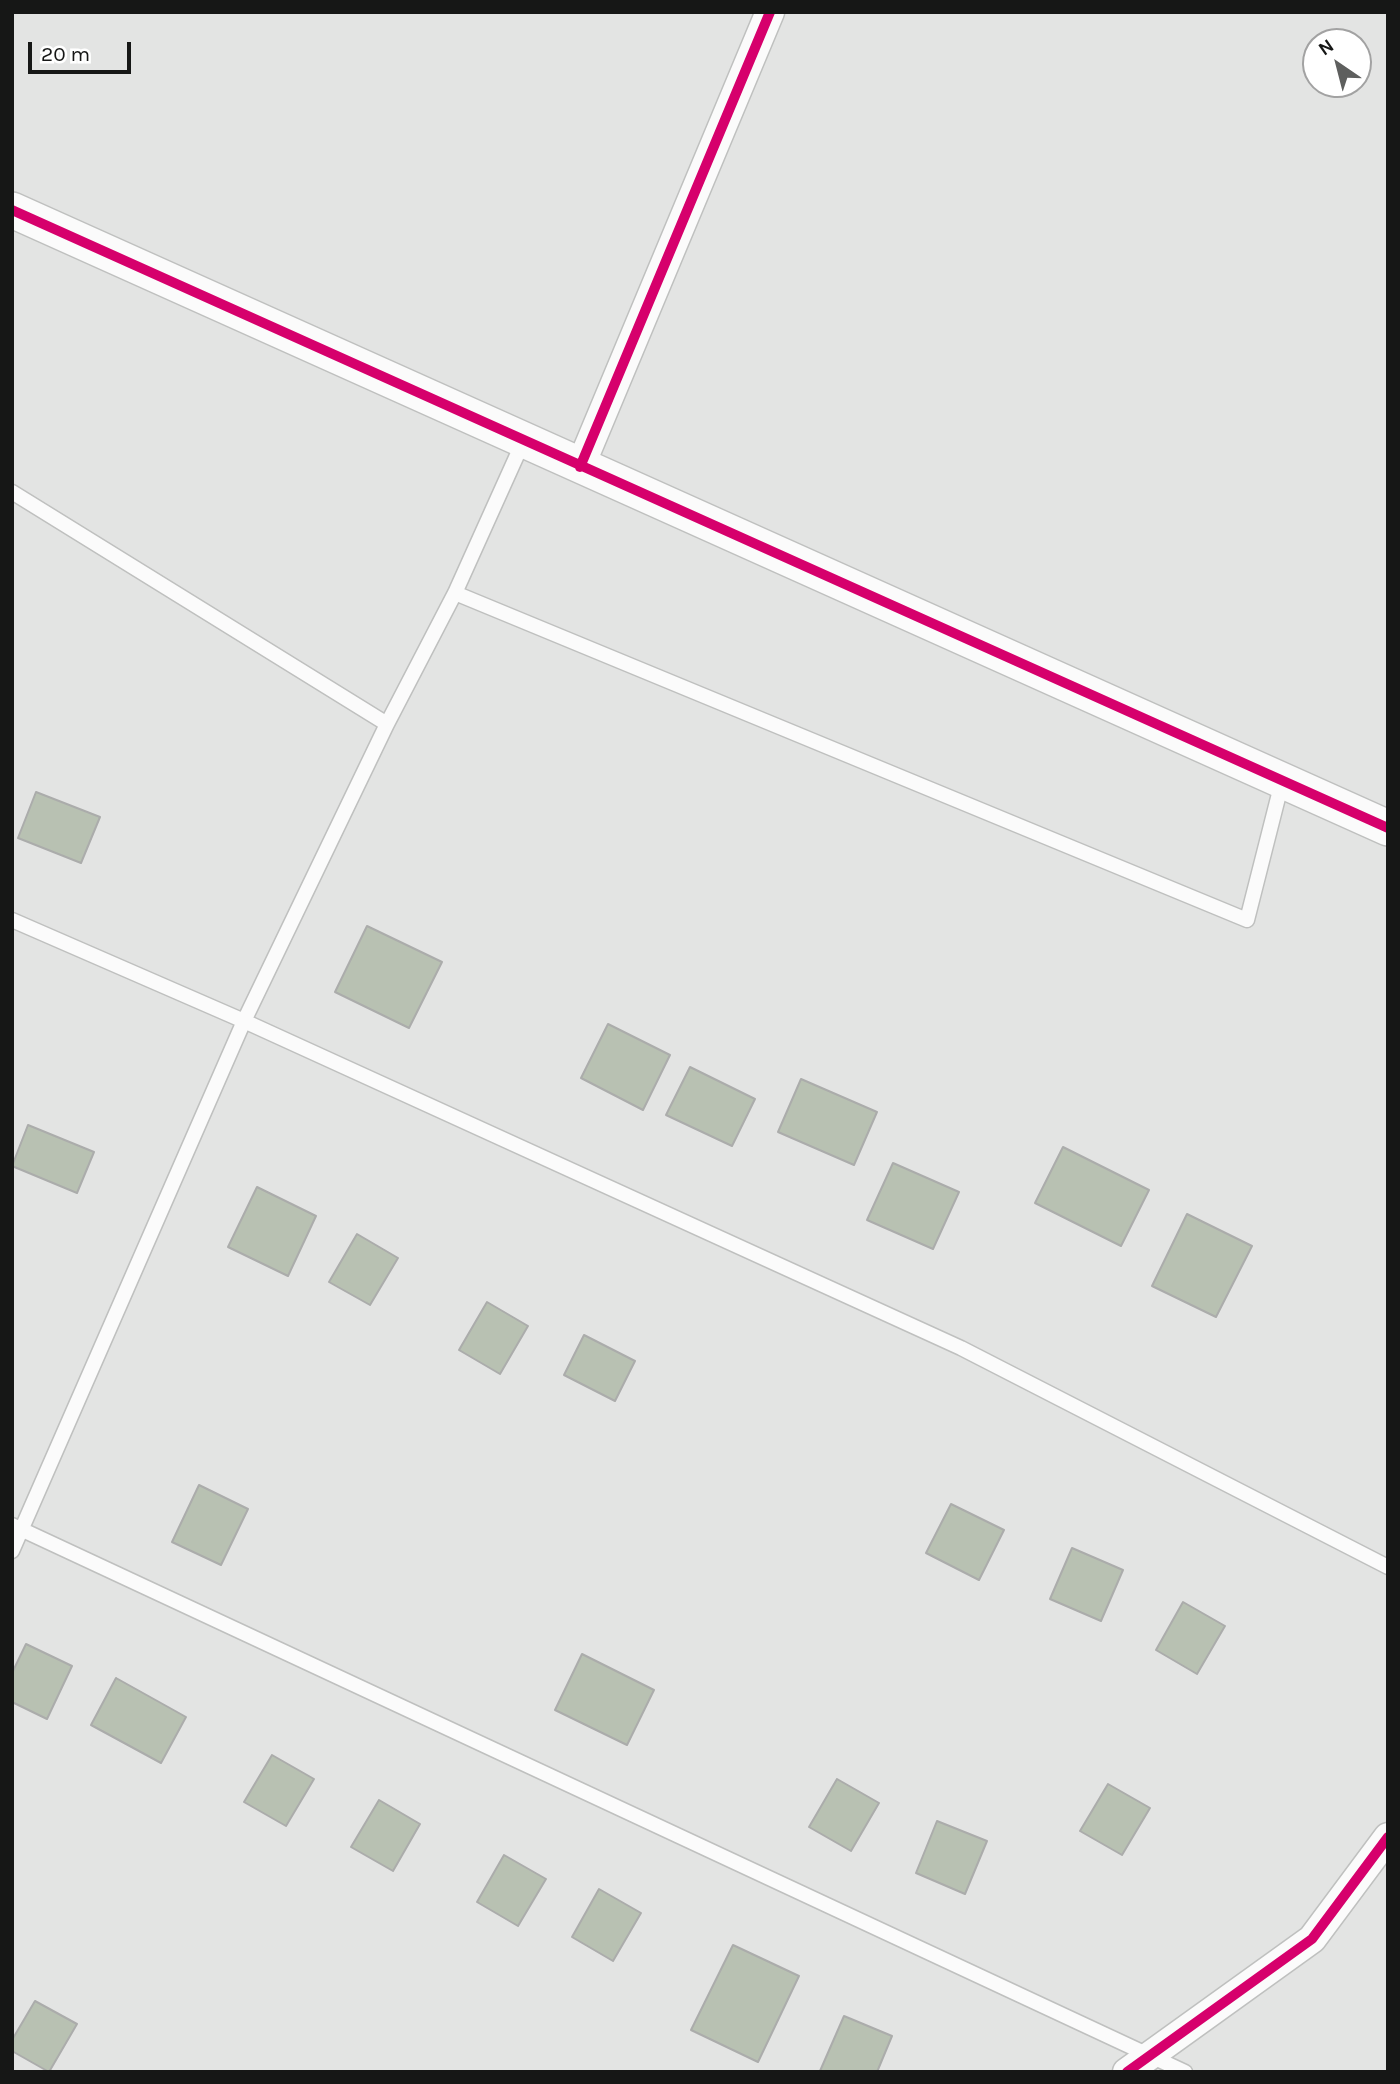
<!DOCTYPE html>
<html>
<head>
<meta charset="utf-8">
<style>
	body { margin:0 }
	#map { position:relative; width:1400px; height:2084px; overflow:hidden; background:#e3e4e3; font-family:Karla,sans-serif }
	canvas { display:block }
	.frame { position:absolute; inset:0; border:14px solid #161716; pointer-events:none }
	.north { position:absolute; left:1302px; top:28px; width:70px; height:70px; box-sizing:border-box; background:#fff; border:2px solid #a2a2a2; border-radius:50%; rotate:325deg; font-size:19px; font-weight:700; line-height:28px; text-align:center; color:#161716 }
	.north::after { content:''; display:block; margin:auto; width:24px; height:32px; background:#5e5f5e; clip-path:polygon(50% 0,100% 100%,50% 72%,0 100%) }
	.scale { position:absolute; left:28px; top:42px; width:103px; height:32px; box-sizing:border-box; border:4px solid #161716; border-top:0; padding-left:9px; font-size:21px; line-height:24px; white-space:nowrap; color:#161716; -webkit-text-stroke:5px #fff; paint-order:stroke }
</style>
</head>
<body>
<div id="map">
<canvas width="1400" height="2084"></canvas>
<div class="frame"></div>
<div class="north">N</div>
<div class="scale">20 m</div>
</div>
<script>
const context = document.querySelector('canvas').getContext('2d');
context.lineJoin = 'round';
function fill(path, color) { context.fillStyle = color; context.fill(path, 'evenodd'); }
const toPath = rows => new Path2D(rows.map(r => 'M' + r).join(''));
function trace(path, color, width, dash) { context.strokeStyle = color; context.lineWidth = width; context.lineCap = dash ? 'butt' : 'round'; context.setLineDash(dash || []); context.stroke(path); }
const building = toPath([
	[36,792,100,817,81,863,18,838,36,792],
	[367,926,442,962,409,1028,335,992,367,926],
	[608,1024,670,1055,643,1110,581,1078,608,1024],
	[690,1067,755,1099,732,1146,666,1115,690,1067],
	[801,1079,877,1112,854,1165,778,1132,801,1079],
	[28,1125,94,1152,77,1193,12,1166,28,1125],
	[1063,1147,1149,1190,1121,1246,1035,1203,1063,1147],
	[893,1163,959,1192,933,1249,867,1220,893,1163],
	[257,1187,316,1216,288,1276,228,1247,257,1187],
	[1187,1214,1252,1246,1216,1317,1152,1286,1187,1214],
	[357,1234,398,1258,370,1305,329,1282,357,1234],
	[487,1302,528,1326,500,1374,459,1350,487,1302],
	[584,1335,635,1361,615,1401,564,1375,584,1335],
	[199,1485,248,1509,221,1565,172,1542,199,1485],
	[951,1504,1004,1530,979,1580,926,1553,951,1504],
	[1072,1548,1123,1570,1101,1621,1050,1599,1072,1548],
	[1183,1602,1225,1626,1197,1674,1156,1650,1183,1602],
	[26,1644,72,1666,47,1719,12,1702,12,1673,26,1644],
	[582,1654,654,1690,627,1745,555,1710,582,1654],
	[116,1678,186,1717,161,1763,91,1725,116,1678],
	[272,1755,314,1779,286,1826,244,1802,272,1755],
	[837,1779,879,1803,851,1851,809,1827,837,1779],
	[1108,1784,1150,1808,1122,1855,1080,1831,1108,1784],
	[379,1800,420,1824,393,1871,351,1847,379,1800],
	[937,1821,987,1841,965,1894,916,1873,937,1821],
	[504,1855,546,1879,518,1926,477,1902,504,1855],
	[599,1889,641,1913,613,1961,572,1937,599,1889],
	[733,1945,799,1976,758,2062,691,2030,733,1945],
	[35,2001,77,2024,49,2072,12,2051,12,2040,35,2001],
	[844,2016,892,2036,877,2072,820,2071,844,2016]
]);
fill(building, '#b8c1b2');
trace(building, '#abacab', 2);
const service = toPath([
	[12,492,387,724],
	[455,593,1247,920,1282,782],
	[12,920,244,1021,961,1348,1388,1567],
	[12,1525,1185,2072],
	[12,1551,244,1021,387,724,455,593,523,442]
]);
const minor = toPath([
	[580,467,770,12],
	[1127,2072,1312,1939,1388,1837]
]);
const tertiary = toPath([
	[12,210,1388,828]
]);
trace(service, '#bfc0bf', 17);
trace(minor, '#bfc0bf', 31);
trace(tertiary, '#bfc0bf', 38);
trace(service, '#fbfbfb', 14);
trace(minor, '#fbfbfb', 28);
trace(tertiary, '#fbfbfb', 35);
trace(toPath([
	[12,210,1388,828],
	[580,467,770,12],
	[1127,2072,1312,1939,1388,1837]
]), '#d6006c', 10);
</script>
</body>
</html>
